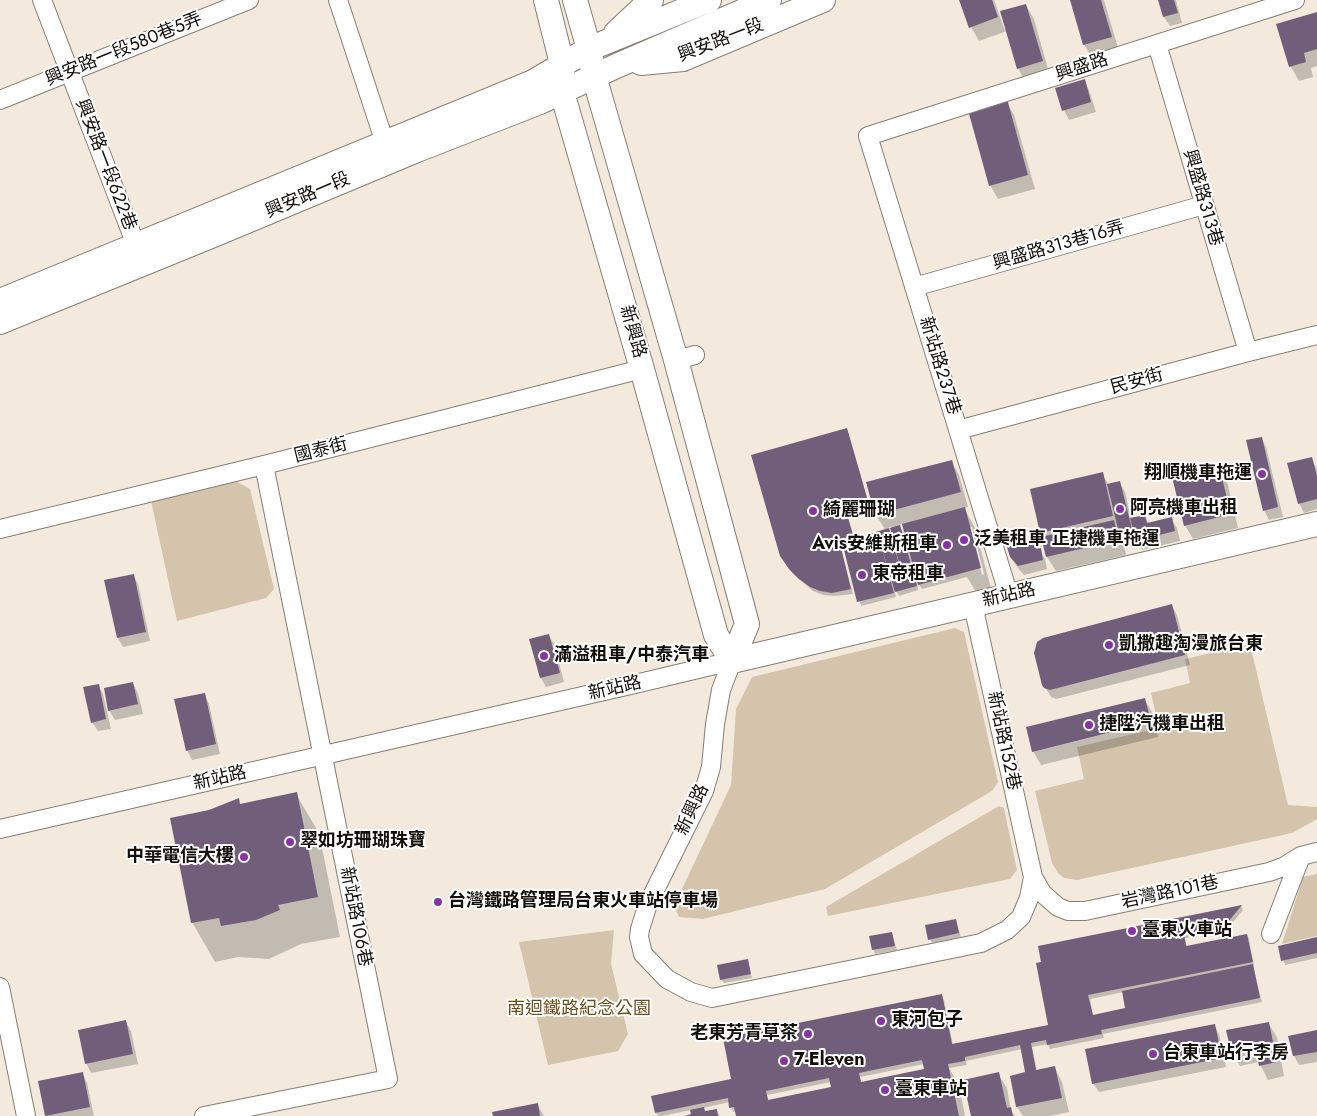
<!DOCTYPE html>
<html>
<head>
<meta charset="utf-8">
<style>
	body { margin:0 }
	canvas { display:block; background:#f3eadd }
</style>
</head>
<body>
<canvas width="1317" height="1116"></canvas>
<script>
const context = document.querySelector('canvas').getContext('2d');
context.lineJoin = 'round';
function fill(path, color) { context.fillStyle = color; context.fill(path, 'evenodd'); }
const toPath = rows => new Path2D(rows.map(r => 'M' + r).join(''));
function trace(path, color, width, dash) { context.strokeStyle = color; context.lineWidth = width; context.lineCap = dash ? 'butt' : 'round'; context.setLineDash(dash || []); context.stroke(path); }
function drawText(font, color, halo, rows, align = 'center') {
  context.font = font + ' Jost,"Noto Sans TC",sans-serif'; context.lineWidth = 4; context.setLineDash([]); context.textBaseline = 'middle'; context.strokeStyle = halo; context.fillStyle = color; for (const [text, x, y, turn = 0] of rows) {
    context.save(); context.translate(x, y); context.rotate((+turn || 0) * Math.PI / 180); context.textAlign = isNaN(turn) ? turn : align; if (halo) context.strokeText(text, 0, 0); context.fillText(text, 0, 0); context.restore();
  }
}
fill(toPath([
	[234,480,250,489,274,589,266,598,177,621,151,501],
	[955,628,964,632,998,782,992,791,825,889,703,919,679,917,674,906,731,785,736,709,752,677],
	[1250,644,1288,805,1317,807,1317,819,1292,833,1077,880,1064,878,1058,873,1052,863,1035,791,1084,779,1077,747,1159,728,1151,693,1190,683,1185,659],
	[999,806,1004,808,1017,870,1010,879,828,916,826,907],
	[1317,874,1317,936,1282,944,1303,877],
	[614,930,611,964,628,1034,618,1051,548,1065,519,942]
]), '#d4c4ac');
fill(toPath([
	[961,0,994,0,1005,31,1026,5,1034,19,1050,76,1026,83,1018,68,1007,31,979,41,971,27],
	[1071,0,1104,0,1119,51,1092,59,1084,44],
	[1160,0,1176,0,1182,23,1170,26,1164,17],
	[1317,14,1317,66,1311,68,1313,77,1299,81,1291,67,1278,25],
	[1084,81,1089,90,1096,112,1069,120,1064,110],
	[1006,101,1014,115,1035,189,998,199,990,185],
	[847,429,871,512,848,518,854,540,840,544,853,594,835,596,823,595,813,591,793,574,784,560],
	[1261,438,1266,447,1283,517,1269,520,1264,510],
	[1311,458,1317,469,1317,509,1304,513,1299,503],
	[951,461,959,475,968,507,964,508,975,528,991,588,976,592,967,577,922,589,917,581,918,590,899,596,894,588,896,597,861,606,845,550,855,548,858,554,868,552,886,531,876,515,868,483],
	[903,524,906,535,905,535,899,525],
	[891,527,894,538,893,538,887,528],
	[969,527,972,527,984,574,982,575],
	[1219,467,1227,481,1238,528,1193,539,1185,525],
	[1102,474,1109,485,1119,482,1125,492,1131,519,1144,516,1149,524,1171,519,1177,528,1180,541,1142,550,1138,543,1126,545,1123,540,1126,555,1056,571,1047,557,1043,538,1045,538,1041,532],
	[1034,541,1045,559,1047,569,1024,575,1017,567,1011,557],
	[133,575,138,584,150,641,123,647,118,638],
	[1172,606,1177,615,1190,665,1056,699,1051,697,1043,684],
	[548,635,554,644,564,682,546,687,541,678,530,640],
	[133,684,138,693,143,714,115,720,109,710],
	[98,685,103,694,111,729,98,731,92,722],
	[204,694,209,704,220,754,192,760,187,750],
	[1145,700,1153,714,1158,737,1041,765,1033,751],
	[296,794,319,833,340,937,301,944,269,959,238,957,215,962,192,922,219,809,238,800,241,805],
	[1241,906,1243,910,1225,932,1185,938,1187,947,1247,935,1249,939,1254,966,1253,966,1262,1002,1103,1034,1104,1038,1050,1049,1048,1044,1032,1047,1037,1071,1054,1067,1062,1082,1069,1112,1050,1116,1023,1116,1017,1107,1011,1077,1028,1073,1022,1049,966,1061,967,1065,949,1068,959,1085,965,1116,737,1116,736,1111,733,1112,730,1102,703,1108,705,1112,716,1110,720,1116,687,1116,692,1115,691,1110,662,1116,658,1116,656,1113,942,996,944,1000,953,1045,1050,1026,1039,947],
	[1123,992,1127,1009,1093,1016,1090,999],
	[924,1064,925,1070,861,1083,860,1077],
	[831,1082,833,1088,769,1101,767,1095],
	[956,920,961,937,932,943,930,939],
	[892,933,897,950,875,954,870,937],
	[1317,938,1317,958,1285,965,1280,947],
	[747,961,752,978,724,983,721,979],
	[126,1022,131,1031,138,1064,91,1073,86,1063],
	[1268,1023,1277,1037,1284,1076,1268,1080,1259,1062,1240,1066,1232,1052,1228,1031],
	[1214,1025,1219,1034,1226,1067,1099,1092,1093,1083],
	[1317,1031,1317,1062,1299,1065,1294,1056,1290,1037],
	[82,1073,87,1083,94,1116,47,1116],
	[998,1074,1007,1088,1011,1111,1015,1116,972,1116],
	[537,1104,544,1116,494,1116]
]), '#0003');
fill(toPath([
	[959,0,992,0,998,17,969,28],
	[1070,0,1101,0,1112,37,1083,45],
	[1158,0,1174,0,1178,13,1163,17],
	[1026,4,1043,61,1017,69,1000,11],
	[1317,12,1317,49,1304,53,1306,62,1289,67,1276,24],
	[1085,79,1091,102,1062,111,1055,88],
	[1007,99,1028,175,989,186,968,110],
	[847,428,870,508,847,514,853,535,839,540,851,589,832,593,820,591,810,587,799,579,789,569,780,556,751,455],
	[1262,437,1278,507,1263,511,1246,440],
	[1312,457,1317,476,1317,499,1298,504,1287,463],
	[952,460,961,492,875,515,866,482],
	[1219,466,1231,514,1184,526,1172,477],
	[1103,472,1113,516,1040,533,1030,489],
	[1120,481,1133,533,1120,537,1107,484],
	[965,507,981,568,918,585,902,524],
	[1145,515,1147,523,1172,517,1175,531,1136,541,1130,518],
	[1114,520,1119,540,1046,557,1041,537],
	[900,525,917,586,906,589,890,528],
	[889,528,906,589,895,592,882,549,894,593,857,602,844,550,856,546,857,553,866,551,862,536],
	[1034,540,1036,549,1041,548,1043,560,1018,566,1010,557,1007,547],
	[134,574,146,632,117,638,104,580],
	[1172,604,1185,655,1050,690,1044,688,1042,685,1034,653,1037,642,1043,638],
	[549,634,560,673,540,678,529,639],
	[133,682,138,704,108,711,104,688],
	[99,684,106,719,91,723,83,687],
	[205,693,216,744,186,751,174,699],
	[1145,698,1151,722,1032,752,1026,727],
	[297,792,318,897,278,905,280,910,256,920,221,926,219,918,191,923,170,818,209,810,239,798,240,804],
	[1242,905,1223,928,1184,934,1186,946,1247,934,1253,962,1088,995,1093,1015,1125,1008,1122,991,1253,964,1260,998,1101,1030,1102,1034,1047,1045,1046,1040,1031,1043,1036,1070,1055,1066,1062,1098,1016,1107,1010,1076,1025,1072,1020,1045,965,1057,965,1061,948,1064,959,1116,736,1116,734,1107,729,1108,728,1098,655,1113,651,1096,731,1079,723,1038,942,994,952,1044,1048,1025,1036,963,1041,962,1038,946],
	[922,1060,924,1069,861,1082,859,1073],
	[829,1078,831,1087,768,1100,766,1091],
	[956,919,959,933,928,940,925,925],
	[892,932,895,946,872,950,869,936],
	[1317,937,1317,953,1281,961,1278,946],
	[748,959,751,974,720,980,717,965],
	[126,1020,133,1054,85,1064,78,1030],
	[1269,1022,1277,1062,1259,1066,1255,1048,1231,1052,1226,1030],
	[1215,1024,1222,1058,1092,1084,1085,1049],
	[1317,1030,1317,1052,1293,1056,1288,1036],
	[83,1072,90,1107,45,1116,38,1081],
	[999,1072,1007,1108,1011,1107,1013,1116,971,1116,963,1080],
	[538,1103,540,1116,493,1116,492,1112],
	[704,1107,705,1111,717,1109,718,1116,685,1116,691,1114,690,1110]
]), '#715e7a');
const street = toPath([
	[42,0,136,245],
	[338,0,385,143],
	[1157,44,1248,352],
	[0,100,249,0],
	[914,287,1204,205],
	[676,360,695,355],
	[958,430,1248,352,1317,335],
	[0,529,264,465,642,369],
	[1009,596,868,136,1295,0],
	[973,605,1033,877,1042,893,1058,907,1068,911,1085,911,1269,872,1283,867,1301,856,1317,852],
	[732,661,721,690,715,724,711,767,704,791,648,904,640,929,639,937,643,954,667,979,691,992,712,998,981,943,1007,930,1021,917,1029,898,1033,877],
	[0,829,635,684,732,661],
	[1271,934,1301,856],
	[0,987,26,1116],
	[204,1116,388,1079,264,465]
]);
const secondary = toPath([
	[546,0,562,64,562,92,642,369,716,635,732,661],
	[575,0,589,49,594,76,676,360,747,624,732,661],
	[616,33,651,0],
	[641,63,683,59,823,0],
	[0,301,533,82,589,49,709,0],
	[0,322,216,234,417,150,540,102,614,67,769,0],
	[732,661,1317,524]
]);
trace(street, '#867e72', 20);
trace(secondary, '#867e72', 26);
trace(street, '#fff', 18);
trace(secondary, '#fff', 24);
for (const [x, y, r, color] of [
	[1262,474,5,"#8634a3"],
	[1120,509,5,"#8634a3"],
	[813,511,5,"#8634a3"],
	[964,540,5,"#8634a3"],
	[947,545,5,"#8634a3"],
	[862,575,5,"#8634a3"],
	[1109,645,5,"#8634a3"],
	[544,656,5,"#8634a3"],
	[1089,725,5,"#8634a3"],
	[290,842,5,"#8634a3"],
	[244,857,5,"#8634a3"],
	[438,902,5,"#8634a3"],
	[1132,931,5,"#8634a3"],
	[881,1021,5,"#8634a3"],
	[808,1034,5,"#8634a3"],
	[1153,1054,5,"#8634a3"],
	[784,1061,5,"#8634a3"],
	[885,1090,5,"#8634a3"]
]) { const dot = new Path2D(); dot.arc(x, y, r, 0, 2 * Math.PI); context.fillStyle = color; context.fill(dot); trace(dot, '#fff', 2); }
drawText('18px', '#13100b', '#fff', [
	["興安路一段",721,41,-21],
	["興安路一段580巷5弄",124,50,-22],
	["興盛路",1082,68,-18],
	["興安路一段622巷",105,165,69],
	["興安路一段",308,196,-23],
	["興盛路313巷",1202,198,74],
	["興盛路313巷16弄",1059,246,-16],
	["新興路",632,332,74],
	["新站路237巷",939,366,73],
	["民安街",1137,382,-15],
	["國泰街",321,451,-14],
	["新站路",1009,596,-13],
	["新站路",615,689,-13],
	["新站路152巷",1003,741,78],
	["新站路",220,779,-13],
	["新興路",693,810,-65],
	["岩灣路101巷",1170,893,-12],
	["新站路106巷",355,917,79]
]);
drawText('bold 18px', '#13100b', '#fff', [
	["翔順機車拖運",1252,474,"right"],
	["阿亮機車出租",1130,509],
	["綺麗珊瑚",823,511],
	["泛美租車 正捷機車拖運",974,540],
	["Avis安維斯租車",937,545,"right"],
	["東帝租車",872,575],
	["凱撒趣淘漫旅台東",1119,645],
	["滿溢租車/中泰汽車",554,656],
	["捷陞汽機車出租",1099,725],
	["翠如坊珊瑚珠寶",300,842],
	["中華電信大樓",234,857,"right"],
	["台灣鐵路管理局台東火車站停車場",448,902],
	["臺東火車站",1142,931],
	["東河包子",891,1021],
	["老東芳青草茶",798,1034,"right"],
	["台東車站行李房",1163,1054],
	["7-Eleven",794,1061],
	["臺東車站",895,1090]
], 'left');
drawText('18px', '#6b4d18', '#fff', [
	["南迴鐵路紀念公園",579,1010]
]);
</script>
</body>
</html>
